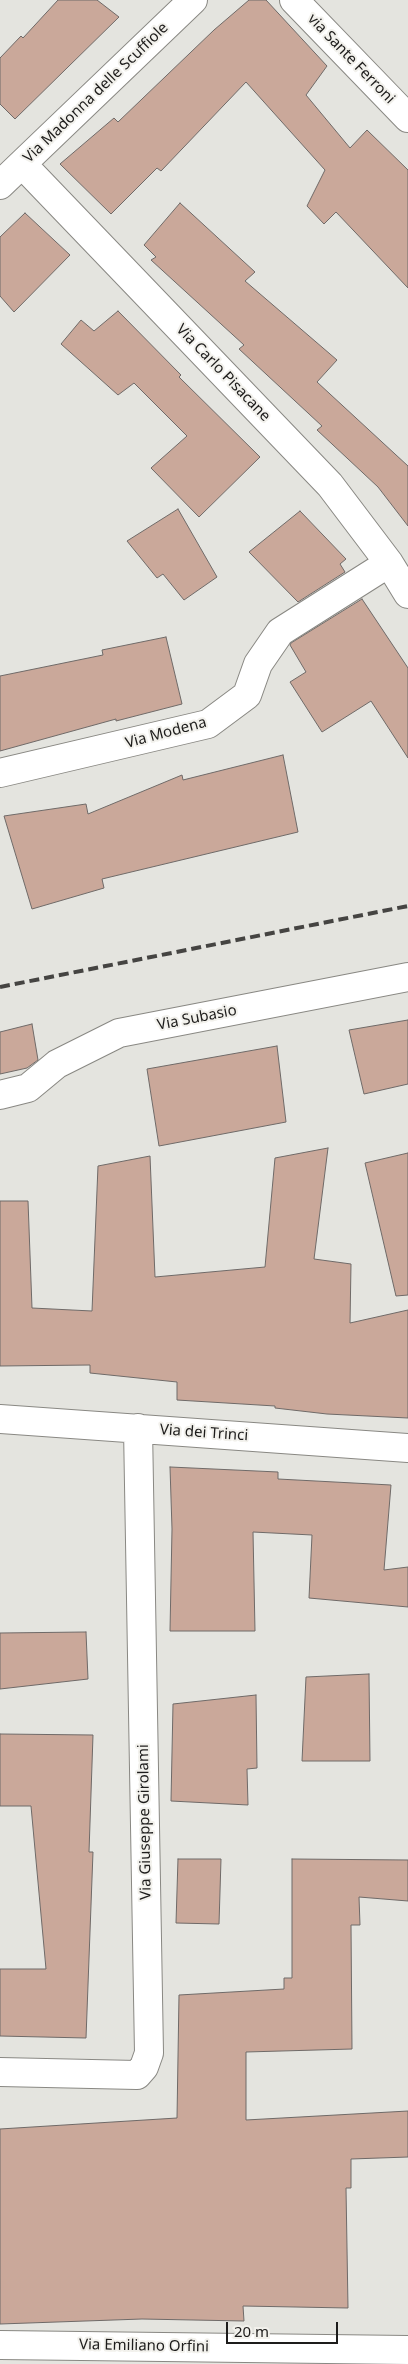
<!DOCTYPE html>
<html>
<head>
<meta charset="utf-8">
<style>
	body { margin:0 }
	#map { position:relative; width:408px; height:2364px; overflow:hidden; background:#e4e4df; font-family:"Noto Sans",sans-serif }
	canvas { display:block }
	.scale { position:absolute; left:226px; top:2322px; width:112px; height:22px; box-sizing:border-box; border:2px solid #1d1c1b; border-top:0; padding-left:6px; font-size:15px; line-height:18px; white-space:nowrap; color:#1d1c1b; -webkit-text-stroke:4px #f2f1ec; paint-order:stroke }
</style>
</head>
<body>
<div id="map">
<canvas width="408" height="2364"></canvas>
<div class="scale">20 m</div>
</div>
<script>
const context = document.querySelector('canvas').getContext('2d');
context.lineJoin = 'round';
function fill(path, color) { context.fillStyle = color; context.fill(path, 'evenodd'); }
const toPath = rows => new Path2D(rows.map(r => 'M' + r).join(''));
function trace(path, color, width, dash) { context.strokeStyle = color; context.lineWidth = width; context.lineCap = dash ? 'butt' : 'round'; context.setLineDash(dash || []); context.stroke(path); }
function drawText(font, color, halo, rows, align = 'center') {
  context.font = font + ' "Noto Sans",sans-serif'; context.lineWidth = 4; context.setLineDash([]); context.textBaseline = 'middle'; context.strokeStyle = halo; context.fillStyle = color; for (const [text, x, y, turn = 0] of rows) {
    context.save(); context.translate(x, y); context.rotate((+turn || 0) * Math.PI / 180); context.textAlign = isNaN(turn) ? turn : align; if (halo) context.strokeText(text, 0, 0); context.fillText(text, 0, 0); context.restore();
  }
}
const building = toPath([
	[58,0,97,0,119,17,15,119,0,104,0,58,21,36,23,38,58,0],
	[249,0,266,0,327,66,306,95,350,148,367,130,408,170,408,288,336,212,324,224,307,206,325,170,246,82,161,171,157,168,111,214,60,164,114,118,118,122,214,30,249,0],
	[180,203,255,272,245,281,337,360,317,382,408,466,408,526,378,487,317,430,322,426,239,349,244,345,151,260,156,257,144,245,180,203],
	[25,213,70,255,14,312,0,296,0,237,25,213],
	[118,311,181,375,179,377,260,457,199,517,151,468,187,436,134,383,118,395,61,344,81,320,94,331,118,311],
	[178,509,217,577,184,600,163,574,157,578,127,541,178,509],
	[300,511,346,559,340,564,345,572,298,602,249,552,300,511],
	[362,599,408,668,408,758,371,701,322,732,290,682,306,672,290,645,291,643,362,599],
	[166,637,182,704,116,721,116,719,0,751,0,676,103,655,102,650,166,637],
	[283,755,298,832,102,879,104,888,32,909,4,816,86,804,88,814,182,775,183,780,283,755],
	[408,1020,408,1084,364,1094,349,1030,408,1020],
	[32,1024,38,1060,27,1068,0,1074,0,1032,32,1024],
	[277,1046,286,1122,159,1146,147,1069,277,1046],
	[328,1148,314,1259,351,1264,350,1323,408,1310,408,1418,327,1414,275,1408,275,1406,177,1400,177,1382,90,1373,90,1365,0,1366,0,1201,28,1201,32,1308,92,1311,98,1166,150,1156,155,1277,265,1267,275,1158,328,1148],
	[408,1153,408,1295,396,1296,365,1163,408,1153],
	[170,1467,278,1472,278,1479,391,1485,384,1570,408,1567,408,1607,309,1598,312,1535,253,1532,255,1631,170,1631,172,1529,170,1467],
	[86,1632,88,1679,0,1689,0,1633,86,1632],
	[369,1674,370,1761,302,1761,306,1677,369,1674],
	[256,1695,257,1768,247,1769,248,1805,171,1801,173,1704,256,1695],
	[0,1734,93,1735,89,1852,93,1852,86,2038,0,2036,0,1969,46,1969,31,1806,0,1806,0,1734],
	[178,1859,221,1859,219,1924,176,1923,178,1859],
	[292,1859,408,1860,408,1901,359,1897,360,1925,351,1925,352,2049,246,2052,246,2120,408,2111,408,2157,351,2159,351,2188,346,2188,348,2308,243,2306,244,2321,142,2319,0,2324,0,2129,177,2118,179,1995,284,1989,284,1978,292,1978,292,1859]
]);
fill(building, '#caa89a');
trace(building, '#6f6a68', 1);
const minor = toPath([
	[294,0,408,118],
	[22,164,330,485,389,563,408,594],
	[0,185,193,0],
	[0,773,208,724,247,695,258,664,280,632,389,563],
	[0,1095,28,1088,57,1064,119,1033,408,977],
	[0,1419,408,1448],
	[0,2072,137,2075,144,2067,149,2053,138,1428],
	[0,2345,408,2350]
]);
trace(minor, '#898883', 30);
trace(minor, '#fff', 28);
trace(toPath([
	[0,987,408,906]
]), '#454442', 4, [10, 5]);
drawText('15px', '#1d1c1b', '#f2f1ec', [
	["via Sante Ferroni",351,59,46],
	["Via Madonna delle Scuffiole",96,93,-44],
	["Via Carlo Pisacane",223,373,46],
	["Via Modena",166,733,-15],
	["Via Subasio",197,1018,-11],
	["Via dei Trinci",204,1433,4],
	["Via Giuseppe Girolami",145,1822,-91],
	["Via Emiliano Orfini",144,2346,1]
]);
</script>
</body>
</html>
